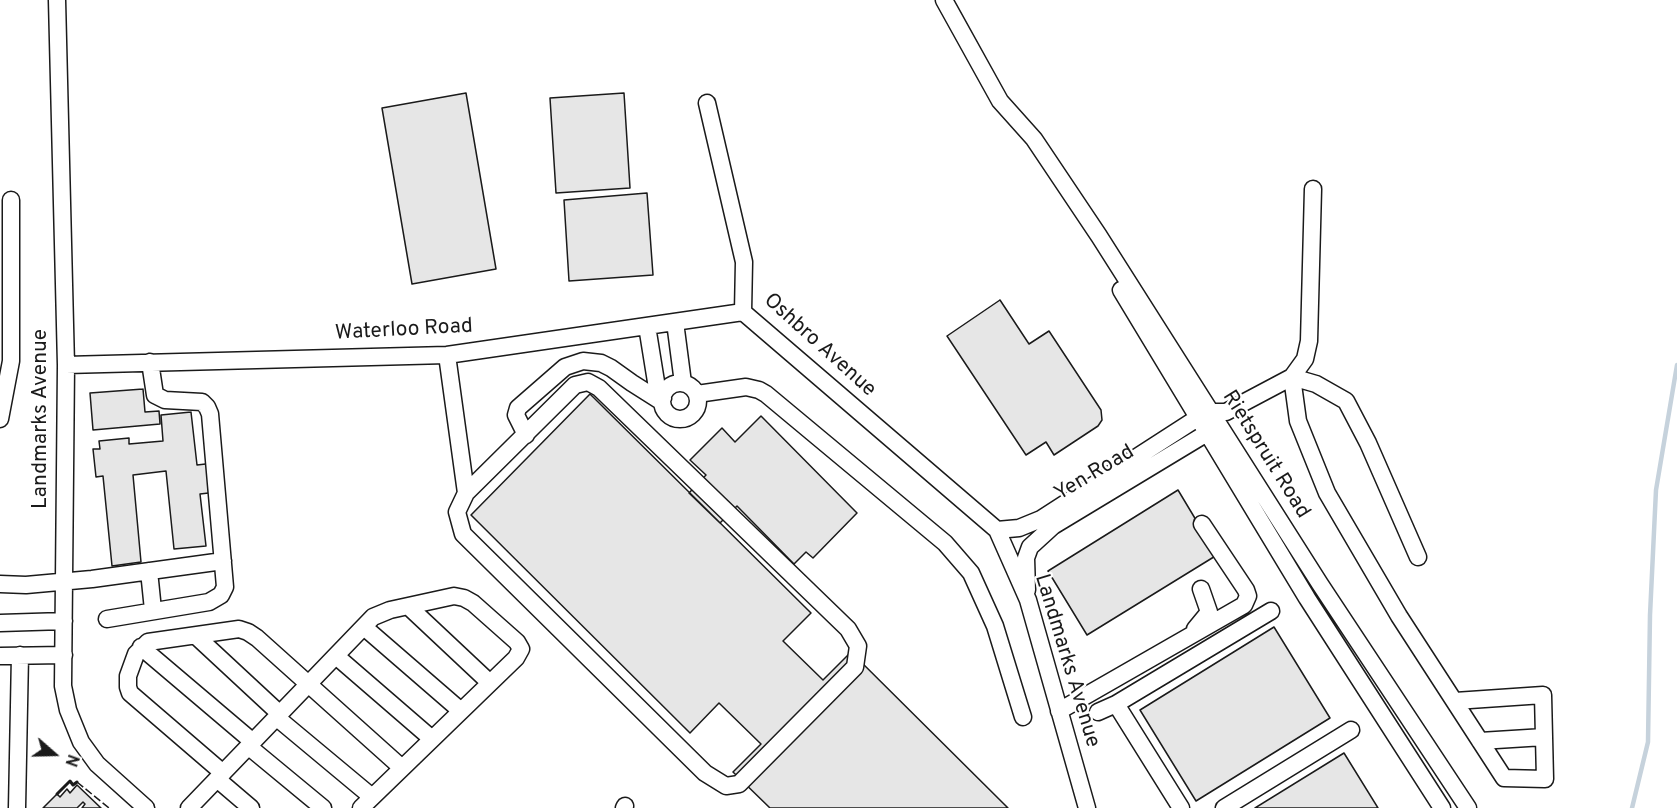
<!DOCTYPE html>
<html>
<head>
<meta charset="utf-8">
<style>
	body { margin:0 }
	#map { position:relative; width:1677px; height:808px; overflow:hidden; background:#fff; font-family:Overpass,sans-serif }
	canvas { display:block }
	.north { position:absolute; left:24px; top:724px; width:60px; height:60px; -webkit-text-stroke:4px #fff; paint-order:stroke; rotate:110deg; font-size:16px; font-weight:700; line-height:24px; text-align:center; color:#1a1a1a }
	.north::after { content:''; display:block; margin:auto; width:21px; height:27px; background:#1a1a1a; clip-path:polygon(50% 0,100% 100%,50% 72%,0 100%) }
</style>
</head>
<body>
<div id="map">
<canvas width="1677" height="808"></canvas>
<div class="north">N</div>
</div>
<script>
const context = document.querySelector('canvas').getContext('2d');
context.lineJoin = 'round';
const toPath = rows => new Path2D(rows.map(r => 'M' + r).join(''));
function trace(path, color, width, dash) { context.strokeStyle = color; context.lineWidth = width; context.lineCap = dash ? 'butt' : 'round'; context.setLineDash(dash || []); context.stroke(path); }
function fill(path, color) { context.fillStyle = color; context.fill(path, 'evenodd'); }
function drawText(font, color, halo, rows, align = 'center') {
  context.font = font + ' Overpass,sans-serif'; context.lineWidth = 4.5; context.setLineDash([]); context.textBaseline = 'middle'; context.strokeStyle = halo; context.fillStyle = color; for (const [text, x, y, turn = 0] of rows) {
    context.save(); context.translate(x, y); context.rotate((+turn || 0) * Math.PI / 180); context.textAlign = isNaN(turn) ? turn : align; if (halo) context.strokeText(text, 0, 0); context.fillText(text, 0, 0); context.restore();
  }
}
trace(toPath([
	[1632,808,1648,742,1650,615,1656,490,1677,365]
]), '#c6d2dc', 4.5);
const building = toPath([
	[466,93,496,269,412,284,382,108,466,93],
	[624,93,630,188,556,193,550,98,624,93],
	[647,193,653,275,569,281,564,200,647,193],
	[1000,300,1029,344,1049,331,1101,410,1102,420,1098,426,1054,455,1046,442,1026,455,947,336,1000,300],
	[143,389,145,412,159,411,160,424,93,430,90,393,143,389],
	[590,394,811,613,783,641,823,680,851,652,1008,808,770,808,733,772,761,744,719,703,690,733,471,515,590,394],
	[191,412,197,465,214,463,217,492,200,494,206,546,174,549,166,471,133,475,141,562,112,566,103,476,96,477,93,449,100,449,99,441,129,438,129,444,163,441,161,415,191,412],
	[761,416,857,513,813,558,806,552,794,564,737,506,720,523,689,493,706,475,690,460,722,428,735,442,761,416],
	[1178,490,1217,555,1087,635,1048,571,1178,490],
	[1274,627,1330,718,1196,801,1140,710,1274,627],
	[1344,753,1378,808,1255,808,1344,753],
	[77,785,101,808,82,808,85,804,83,802,77,808,43,808,57,794,60,797,67,789,70,793,77,785]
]);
fill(building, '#e6e6e6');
trace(building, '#1a1a1a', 1.5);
const minor = toPath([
	[57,0,66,365,63,686,68,710,81,742,97,764,146,808],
	[944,0,1000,101,1034,139,1099,236,1320,584,1468,808],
	[707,103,744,262,743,312],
	[1121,290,1307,598,1442,808],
	[743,312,997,530,1028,600,1087,808],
	[675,322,683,383],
	[647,326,657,388,663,398],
	[447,355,466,493,457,512,463,534,705,773,726,786,739,784,855,667,858,646,848,629,599,388,588,382,575,385,466,493],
	[66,365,447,355,743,312],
	'662 401a18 18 0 1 1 36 0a18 18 0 1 1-36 0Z',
	[697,394,746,387,759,390,766,394,945,543,971,573,995,626,1023,717],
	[0,419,11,361,11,200],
	[526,435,516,415,518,408,565,367,583,361,601,363,611,368,632,383,662,402],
	[997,530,1019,528,1041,519,1199,417,1211,412,1226,412,1292,377,1305,359,1309,341,1313,189],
	[1418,557,1368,443,1346,401,1316,384,1292,377,1298,421,1327,493,1399,616,1504,778,1545,779,1543,695,1455,701],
	[149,571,153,610],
	[0,584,26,585,92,579,223,561],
	[1027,590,1026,558,1030,547,1053,526,1207,433,1216,429],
	[408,606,490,683],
	[107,619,209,602,221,595,225,587,210,414,207,407,202,402,165,400,155,395,150,362],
	[0,623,64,621],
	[364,627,461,711],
	[1195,629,1209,612,1201,589],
	[196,636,280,714],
	[141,647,253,742],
	[0,656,64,655],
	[336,656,432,739],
	[1116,704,1271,611],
	[1059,711,1244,605,1248,596,1246,590,1202,524],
	[1098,712,1116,704,1181,808],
	[276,717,372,797],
	[1480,741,1544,737],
	[248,746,323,808],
	[223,773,130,693,128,687,128,676,136,654,148,642,239,629,248,632,257,638,402,768],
	[217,779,251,808],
	[17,808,20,655],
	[189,808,373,617,390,610,454,596,464,598,473,603,517,642,521,649,516,658,361,808],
	[624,808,625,806],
	[1224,808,1351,730]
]);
trace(minor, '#1a1a1a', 19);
trace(minor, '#fff', 16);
trace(toPath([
	[77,782,109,808]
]), '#1a1a1a', 1.5, [8, 3]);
trace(toPath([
	[57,794,70,781,73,785,77,782]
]), '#1a1a1a', 3);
drawText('21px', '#1a1a1a', '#fff', [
	["Waterloo Road",404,331,-3],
	["Oshbro Avenue",819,346,42],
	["Landmarks Avenue",42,419,-90],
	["Rietspruit Road",1265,455,58],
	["Yen Road",1095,474,-31],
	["Landmarks Avenue",1066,661,73]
]);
</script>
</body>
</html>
